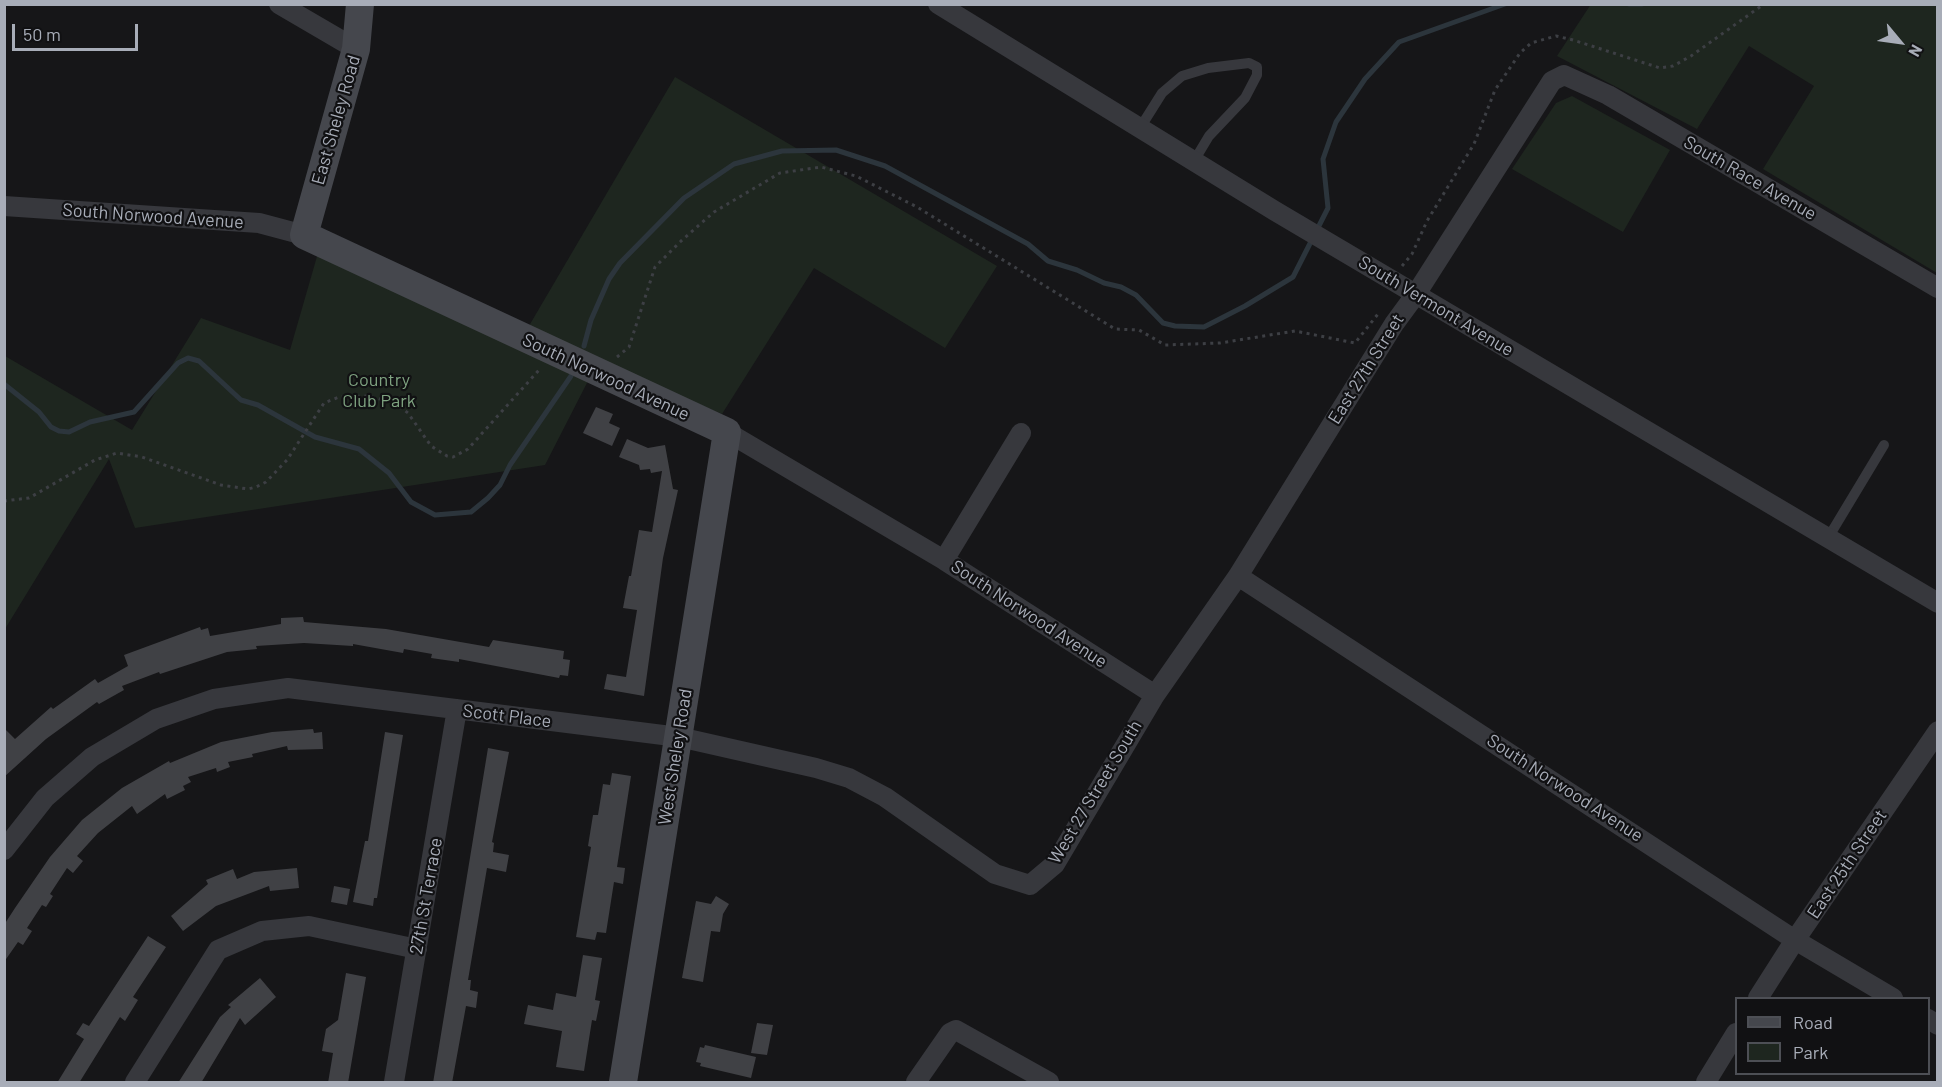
<!DOCTYPE html>
<html>
<head>
<meta charset="utf-8">
<style>
	body { margin:0 }
	#map { position:relative; width:1942px; height:1087px; overflow:hidden; background:#161618; font-family:Barlow,sans-serif }
	canvas { display:block }
	.frame { position:absolute; inset:0; border:6px solid #a8adb8; pointer-events:none }
	.legend { position:absolute; left:1735px; top:997px; width:195px; height:78px; box-sizing:border-box; background:#111113; border:2px solid #4d4f55; margin:0; padding:8px 10px; list-style:none; font-size:18px; color:#a8adb8 }
	.legend li { display:flex; align-items:center; gap:12px; height:30px }
	.legend b { width:30px; border:2px solid #4d4f55 }
	.north { position:absolute; left:1870px; top:12px; width:60px; height:60px; -webkit-text-stroke:4px #111113; paint-order:stroke; rotate:119deg; font-size:16px; font-weight:700; line-height:24px; text-align:center; color:#a8adb8 }
	.north::after { content:''; display:block; margin:auto; width:21px; height:27px; background:#a8adb8; clip-path:polygon(50% 0,100% 100%,50% 72%,0 100%) }
	.scale { position:absolute; left:12px; top:24px; width:126px; height:27px; box-sizing:border-box; border:3px solid #a8adb8; border-top:0; padding-left:8px; font-size:18px; line-height:21px; white-space:nowrap; color:#a8adb8; -webkit-text-stroke:4px #111113; paint-order:stroke }
</style>
</head>
<body>
<div id="map">
<canvas width="1942" height="1087"></canvas>
<div class="frame"></div>
<ul class="legend">
<li><b style="height:8px;background:#45474d"></b>Road</li>
<li><b style="height:16px;background:#1e261f"></b>Park</li>
</ul>
<div class="north">N</div>
<div class="scale">50 m</div>
</div>
<script>
const context = document.querySelector('canvas').getContext('2d');
context.lineJoin = 'round';
function fill(path, color) { context.fillStyle = color; context.fill(path, 'evenodd'); }
const toPath = rows => new Path2D(rows.map(r => 'M' + r).join(''));
function trace(path, color, width, dash) { context.strokeStyle = color; context.lineWidth = width; context.lineCap = dash ? 'butt' : 'round'; context.setLineDash(dash || []); context.stroke(path); }
function drawText(font, color, halo, rows, align = 'center') {
  context.font = font + ' Barlow,sans-serif'; context.lineWidth = 4.5; context.setLineDash([]); context.textBaseline = 'middle'; context.strokeStyle = halo; context.fillStyle = color; for (const [text, x, y, turn = 0] of rows) {
    context.save(); context.translate(x, y); context.rotate((+turn || 0) * Math.PI / 180); context.textAlign = isNaN(turn) ? turn : align; if (halo) context.strokeText(text, 0, 0); context.fillText(text, 0, 0); context.restore();
  }
}
fill(toPath([
	[1591,4,1937,5,1937,273,1763,169,1814,86,1749,46,1697,129,1557,56],
	[675,77,997,266,945,348,814,268,722,414,526,331],
	[1572,96,1670,150,1623,232,1512,169,1556,103],
	[318,253,589,379,545,465,135,528,109,459,5,629,5,356,132,430,201,318,290,350]
]), '#1e261f');
trace(toPath([
	[1629,4,1642,4],
	[584,346,591,320,609,279,620,263,684,198,734,164,782,151,836,150,885,166,1028,244,1048,261,1077,270,1104,283,1121,287,1136,295,1163,323,1175,326,1204,327,1245,306,1293,277,1328,208,1323,159,1336,122,1365,79,1399,42,1505,4],
	[4,384,39,412,51,427,59,431,69,432,90,422,134,412,178,363,188,358,199,361,241,400,258,405,315,437,359,449,389,473,411,502,435,515,471,512,488,498,500,485,510,465,571,376]
]), '#2c353c', 5);
fill(toPath([
	[596,407,613,414,609,423,620,428,612,446,583,433],
	[627,439,648,448,665,445,673,489,678,490,663,558,644,696,604,689,607,674,626,677,637,610,623,608,629,576,631,576,639,530,652,532,662,471,651,473,650,469,640,470,639,465,619,457],
	[303,617,304,622,386,629,489,647,493,640,564,651,563,659,570,660,568,676,560,675,559,678,459,659,459,662,431,658,432,654,404,649,403,653,353,644,353,646,304,643,256,646,257,649,227,652,160,674,159,672,122,686,124,690,99,704,97,702,46,739,4,777,4,728,15,739,51,707,53,709,95,679,98,683,128,666,124,655,200,627,201,630,208,628,210,636,281,624,281,618],
	[313,729,314,733,322,732,323,749,288,750,287,746,252,754,253,757,228,762,230,767,217,772,216,768,188,777,191,782,183,786,185,790,167,799,165,794,137,814,132,806,98,833,77,856,83,861,73,873,67,868,50,894,53,896,46,907,42,905,27,928,32,931,23,945,18,942,4,962,4,925,15,908,50,857,82,820,122,788,169,761,170,763,221,742,272,732],
	[385,732,403,735,377,898,374,898,373,906,353,902,365,841,368,841],
	[488,748,509,752,492,842,494,843,493,852,509,855,506,872,487,868,468,980,471,980,470,990,478,992,476,1008,466,1006,452,1083,433,1083],
	[612,773,631,776,617,867,625,868,623,884,614,882,606,933,597,932,595,940,576,937,591,847,588,846,593,815,598,815,603,784,610,785],
	[297,868,299,888,270,891,269,886,216,906,183,931,171,916,208,884,206,880,233,869,237,879,254,872],
	[334,886,350,889,347,905,331,902],
	[716,896,729,904,723,914,720,932,711,931,703,982,682,978,696,901,711,904],
	[148,936,166,947,133,997,138,1000,125,1021,120,1017,79,1083,57,1083,84,1039,76,1034,83,1023,89,1026],
	[583,955,602,958,595,1000,600,1001,596,1021,592,1020,584,1071,556,1067,562,1031,524,1024,528,1005,553,1010,556,993,576,997],
	[346,973,366,977,348,1083,328,1083,333,1053,322,1051,326,1029,338,1020],
	[260,978,276,997,245,1025,240,1018,201,1083,178,1083,220,1017,231,1007,228,1005],
	[757,1023,773,1025,767,1055,751,1053],
	[705,1045,756,1057,751,1078,700,1066,701,1063,696,1062,700,1047,704,1048]
]), '#404145');
trace(toPath([
	[1936,4,1938,5],
	[1402,266,1412,254,1427,221,1474,144,1495,90,1520,53,1531,43,1556,36,1573,40,1660,68,1673,66,1691,56,1764,4],
	[617,357,629,347,655,267,681,241,714,212,780,173,821,167,856,176,917,207,1115,329,1139,330,1165,345,1220,343,1295,331,1355,343,1378,314],
	[4,501,29,498,95,460,117,453,142,457,221,485,248,489,256,487,266,482,287,460,324,403,339,397,368,396,395,403,408,413,431,446,447,456,453,457,468,449,539,370]
]), '#3d3f44', 3, [3, 4.5]);
trace(toPath([
	[1140,128,1162,93,1182,76,1208,68,1249,63,1257,67,1257,75,1245,98,1209,136,1194,161],
	[1828,538,1884,445]
]), '#37383d', 10);
trace(toPath([
	[279,4,356,49],
	[938,4,1275,211,1938,603],
	[4,206,259,223,304,235],
	[727,432,944,560,1155,695],
	[944,560,1021,433],
	[1238,576,1795,940,1893,998],
	[4,850,45,798,92,757,156,719,214,699,288,688,679,737,816,768,849,778,885,797,995,874,1030,885,1055,864,1155,695,1238,576,1394,324,1416,294,1552,81,1564,75,1608,95,1938,288],
	[1758,998,1795,940,1938,731],
	[1928,1019,1938,1025],
	[135,1082,218,950,262,931,309,926,417,949],
	[394,1082,457,709],
	[916,1082,950,1033,956,1030,1049,1082],
	[1706,1082,1736,1033]
]), '#37383d', 20);
trace(toPath([
	[360,4,356,49,304,235,727,432,623,1082]
]), '#45474d', 28);
drawText('18px', '#a8adb8', '#111113', [
	["East Sheley Road",336,120,-74],
	["South Race Avenue",1750,178,30],
	["South Norwood Avenue",153,216,4],
	["South Vermont Avenue",1436,306,31],
	["East 27th Street",1366,369,-58],
	["South Norwood Avenue",606,377,25],
	["South Norwood Avenue",1029,614,33],
	["Scott Place",507,716,7],
	["West Sheley Road",675,757,-81],
	["South Norwood Avenue",1565,788,33],
	["West 27 Street South",1095,792,-59],
	["East 25th Street",1847,864,-56],
	["27th St Terrace",426,896,-80]
]);
drawText('18px', '#7fa381', '#111113', [
	["Country",379,380],
	["Club Park",379,401]
]);
</script>
</body>
</html>
